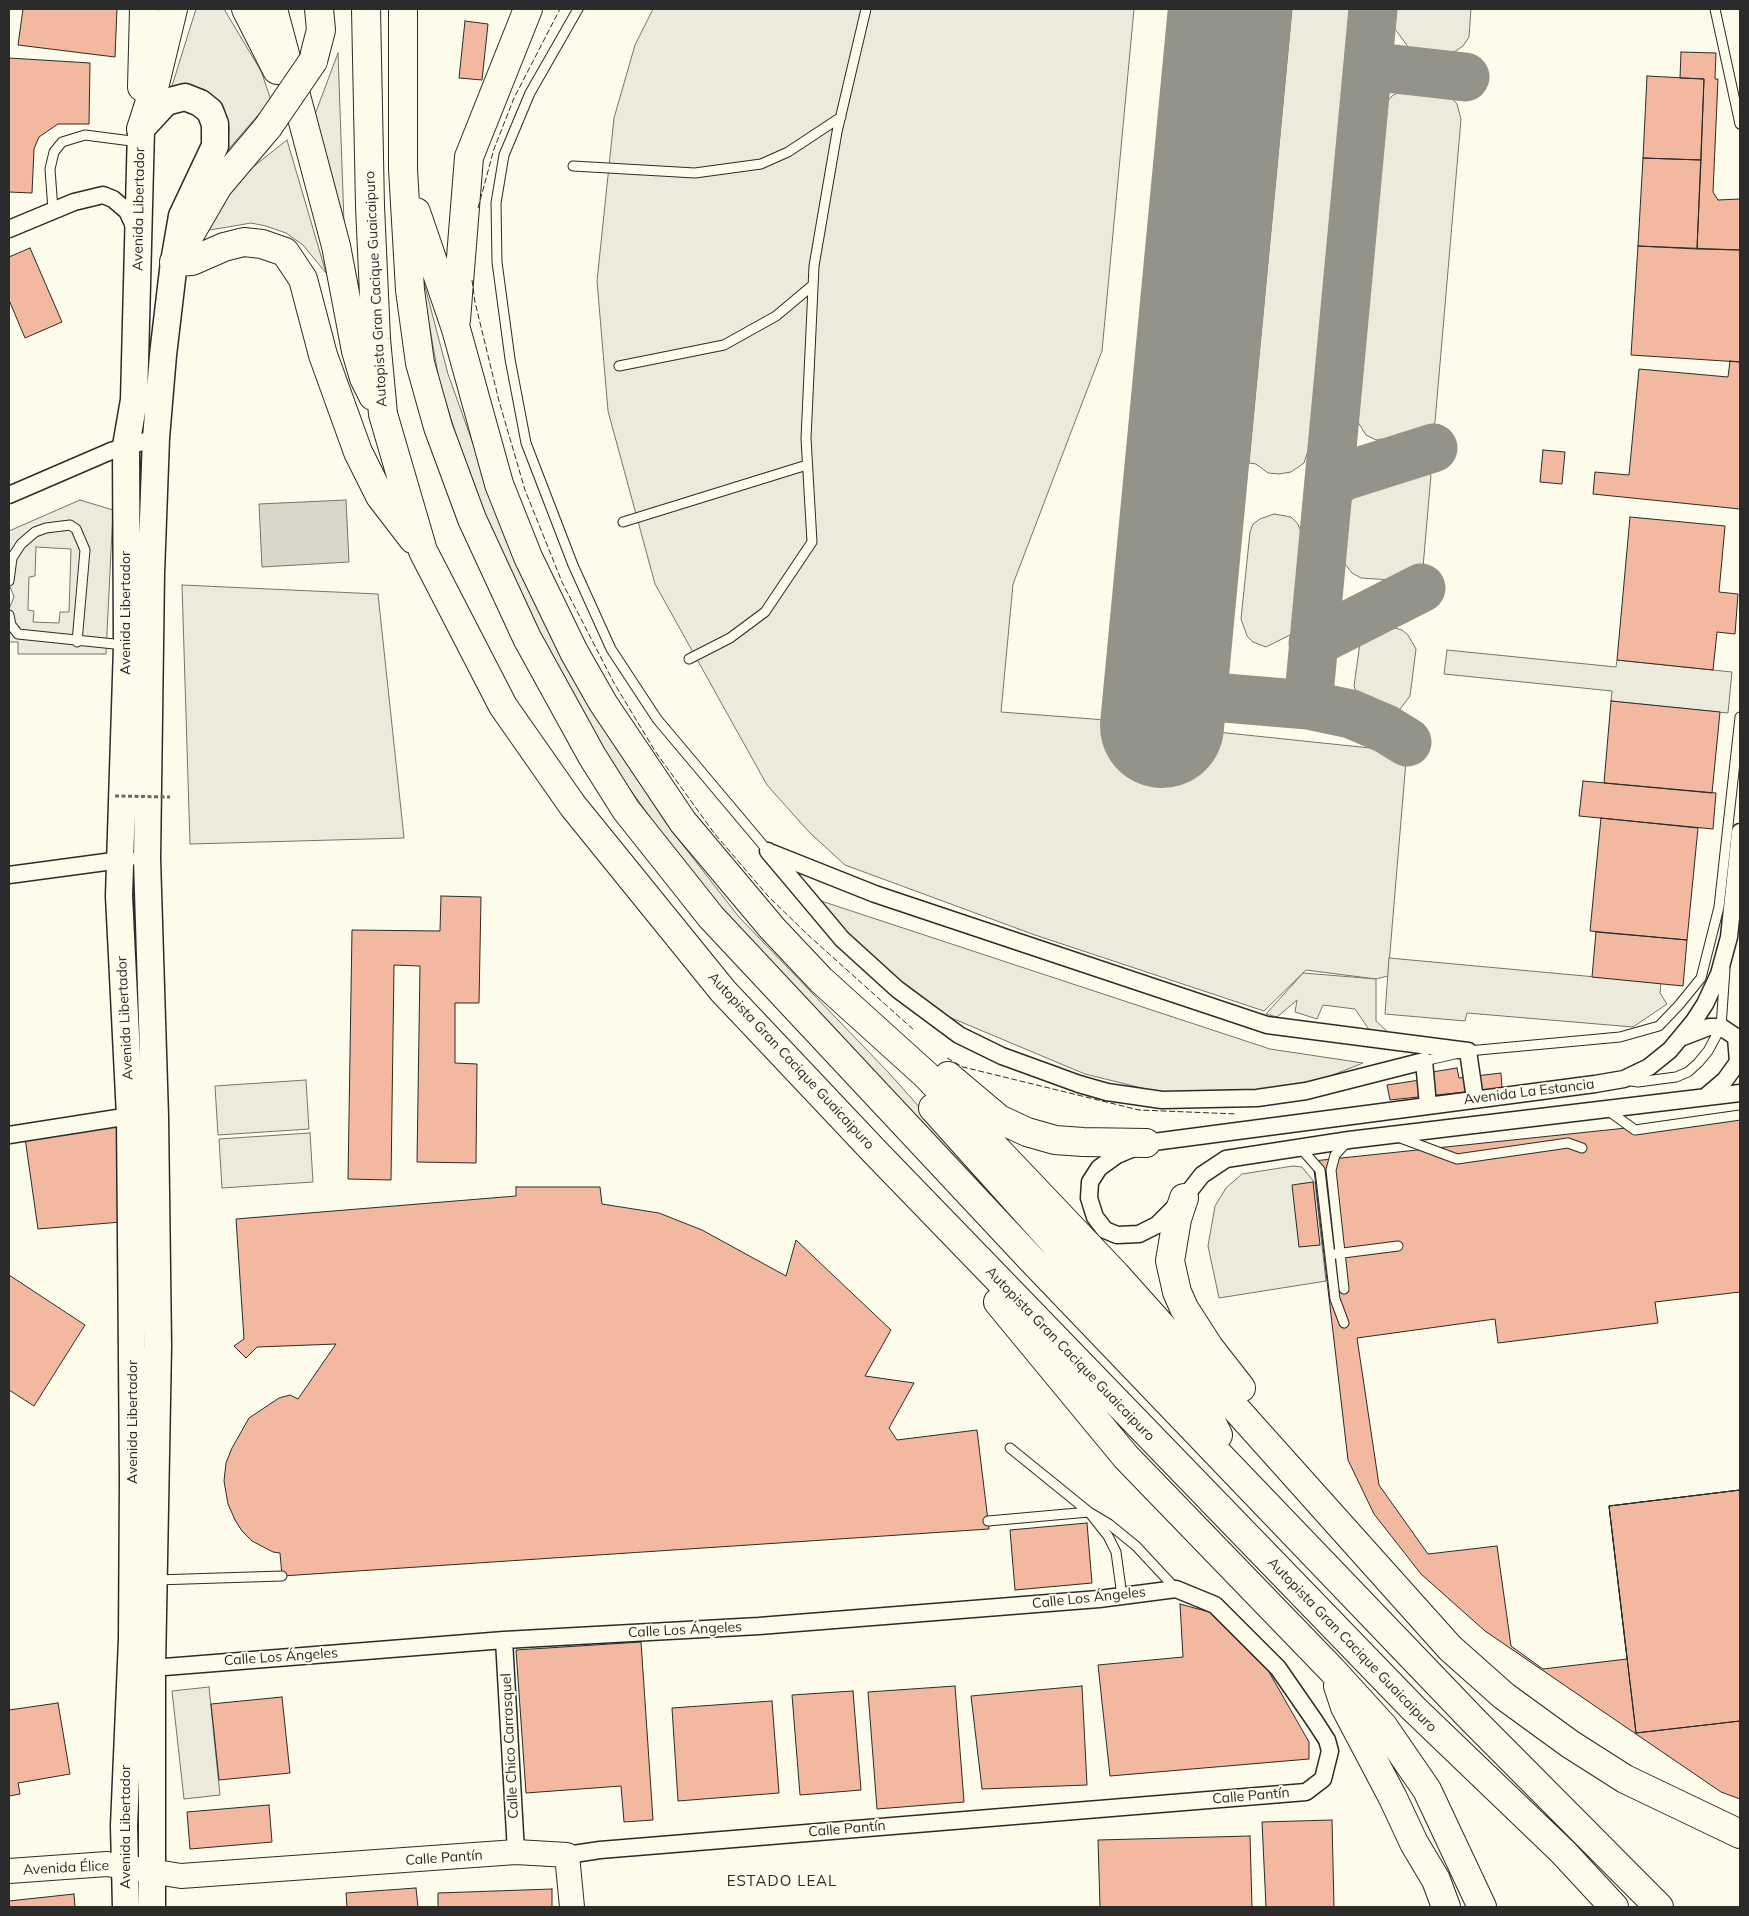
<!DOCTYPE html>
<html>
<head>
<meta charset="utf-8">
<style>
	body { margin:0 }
	#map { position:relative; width:1749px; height:1916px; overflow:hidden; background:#fdfbea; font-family:Mulish,sans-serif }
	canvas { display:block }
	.frame { position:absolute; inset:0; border:10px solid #2b2b2b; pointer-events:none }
</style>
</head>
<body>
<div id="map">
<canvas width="1749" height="1916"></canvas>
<div class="frame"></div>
</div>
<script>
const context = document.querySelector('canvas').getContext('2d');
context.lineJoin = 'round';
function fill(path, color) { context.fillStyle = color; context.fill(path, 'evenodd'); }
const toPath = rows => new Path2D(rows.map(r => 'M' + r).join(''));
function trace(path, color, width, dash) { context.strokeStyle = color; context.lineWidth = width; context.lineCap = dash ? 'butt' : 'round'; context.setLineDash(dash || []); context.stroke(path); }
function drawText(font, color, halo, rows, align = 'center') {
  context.font = font + ' Mulish,sans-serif'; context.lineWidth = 4; context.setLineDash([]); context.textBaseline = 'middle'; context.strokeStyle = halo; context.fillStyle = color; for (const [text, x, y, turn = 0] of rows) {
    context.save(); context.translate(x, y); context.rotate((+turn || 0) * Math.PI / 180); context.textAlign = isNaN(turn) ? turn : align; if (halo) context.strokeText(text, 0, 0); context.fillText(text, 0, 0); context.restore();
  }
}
const green = toPath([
	[196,9,224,9,261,71,271,100,227,151,229,127,221,105,205,90,172,86,196,9],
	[653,9,1134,9,1102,351,1013,584,1001,712,1093,719,1399,751,1406,761,1388,976,1376,979,1306,970,1264,1011,1035,935,845,865,809,832,767,785,655,584,608,411,597,281,614,118,635,45,653,9],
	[1292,9,1352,9,1309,448,1304,463,1291,472,1279,474,1268,473,1256,464,1249,463,1292,9],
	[1393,9,1471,9,1469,37,1463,46,1454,52,1430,54,1409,48,1392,25,1393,9],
	[338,53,344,223,314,117,338,53],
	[1418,87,1436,89,1449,95,1457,104,1461,119,1435,422,1430,431,1376,440,1366,435,1356,419,1355,402,1384,105,1392,96,1404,89,1418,87],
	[287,140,326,273,303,245,286,233,266,226,251,223,204,231,221,201,253,167,287,140],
	[418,260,448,374,495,505,545,618,605,731,668,826,739,917,889,1073,1162,1380,709,898,621,777,563,683,473,490,439,380,418,260],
	[1421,470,1431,475,1423,567,1391,580,1361,578,1352,573,1345,564,1342,552,1341,540,1347,507,1354,497,1366,488,1421,470],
	[1274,514,1291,517,1298,524,1302,535,1294,633,1266,647,1253,642,1247,636,1241,619,1250,532,1253,524,1260,519,1274,514],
	[182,585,378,594,404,838,190,844,182,585],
	[1388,626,1402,630,1408,635,1416,649,1410,696,1397,713,1386,717,1359,700,1354,686,1360,643,1365,636,1388,626],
	[806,896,1270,1049,1363,1063,1300,1088,1252,1093,1162,1093,1085,1074,942,1014,905,989,806,896],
	[306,1080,309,1129,218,1135,215,1086,306,1080],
	[310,1133,313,1182,222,1188,219,1139,310,1133],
	[1293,1166,1302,1167,1315,1183,1326,1281,1219,1298,1208,1246,1215,1206,1226,1188,1242,1174,1293,1166]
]);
fill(green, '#ecebdb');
trace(green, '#74746e', 1);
const parking = toPath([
	[80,500,113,510,106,654,18,654,18,642,9,642,9,609,14,597,9,584,9,531,80,500],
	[36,547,71,549,69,612,60,612,59,623,33,622,34,611,28,610,29,577,35,576,36,547],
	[1447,650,1616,667,1617,660,1732,672,1728,713,1611,701,1612,691,1444,674,1447,650],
	[1389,958,1661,983,1660,993,1667,1004,1633,1027,1467,1013,1465,1021,1385,1014,1389,958],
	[1303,973,1376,979,1376,1021,1389,1033,1370,1031,1355,1009,1323,1005,1317,1019,1295,1012,1297,1000,1277,1017,1266,1014,1303,973],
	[209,1687,220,1795,184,1799,172,1691,209,1687]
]);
fill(parking, '#eceadb');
trace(parking, '#74746e', 1);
const water = toPath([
	[346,500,349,562,262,567,259,504,346,500]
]);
fill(water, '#d8d7c9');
trace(water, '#74746e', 1);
trace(toPath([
	[1368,66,1465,77],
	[1329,481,1433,448],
	[1313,643,1421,588],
	[1166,693,1308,705,1373,9],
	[1308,705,1351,714,1386,729,1407,742]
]), '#94938a', 49);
trace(toPath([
	[1162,726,1230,9]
]), '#94938a', 124);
const building = toPath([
	[23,9,117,9,115,57,18,45,23,9],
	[465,21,488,24,482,80,459,78,465,21],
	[1681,52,1716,53,1715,79,1718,79,1713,192,1718,200,1740,199,1740,250,1697,249,1704,79,1680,78,1681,52],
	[9,58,90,63,89,124,58,124,39,137,34,149,32,193,9,192,9,58],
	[1647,76,1704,79,1701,160,1643,158,1647,76],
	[1643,158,1701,160,1697,249,1638,246,1643,158],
	[1638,246,1740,250,1740,362,1631,355,1638,246],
	[30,248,62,322,25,338,9,300,9,257,30,248],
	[1730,361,1740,362,1740,509,1593,494,1595,472,1629,475,1639,369,1728,377,1730,361],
	[1543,450,1565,452,1562,484,1540,482,1543,450],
	[1630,517,1725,526,1719,592,1738,594,1735,634,1717,632,1713,670,1617,660,1630,517],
	[1611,701,1720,712,1712,793,1604,783,1611,701],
	[1583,781,1716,793,1713,829,1579,816,1583,781],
	[1601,818,1698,828,1687,940,1590,931,1601,818],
	[441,896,481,897,479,1003,455,1003,455,1063,477,1064,476,1163,417,1162,420,966,394,965,391,1180,348,1179,352,930,440,931,441,896],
	[1596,932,1687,940,1683,986,1592,977,1596,932],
	[1457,1068,1459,1078,1501,1073,1502,1088,1390,1100,1387,1085,1433,1078,1432,1072,1457,1068],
	[1740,1116,1740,1490,1609,1506,1636,1733,1740,1721,1740,1799,1721,1792,1485,1631,1421,1574,1374,1514,1348,1460,1313,1161,1740,1116],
	[118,1121,121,1222,38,1229,25,1138,118,1121],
	[1313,1182,1320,1245,1299,1247,1292,1185,1313,1182],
	[516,1187,600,1187,602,1204,659,1213,702,1230,786,1276,796,1240,891,1330,865,1376,914,1383,889,1428,897,1440,977,1430,989,1529,282,1576,280,1553,273,1552,252,1541,242,1531,235,1520,228,1504,224,1481,226,1463,232,1448,249,1418,279,1398,290,1395,298,1399,336,1344,257,1347,246,1358,234,1346,244,1339,236,1219,516,1196,516,1187],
	[9,1275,85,1325,34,1406,9,1390,9,1275],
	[1740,1292,1740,1490,1609,1506,1627,1659,1543,1669,1511,1646,1497,1546,1428,1554,1379,1485,1357,1338,1495,1319,1498,1343,1658,1323,1655,1302,1740,1292],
	[1740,1490,1740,1721,1636,1733,1609,1506,1740,1490],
	[1087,1523,1092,1583,1015,1590,1010,1530,1087,1523],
	[1180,1604,1209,1612,1269,1672,1309,1742,1309,1759,1110,1776,1098,1665,1183,1657,1180,1604],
	[641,1642,653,1820,624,1822,621,1786,526,1793,516,1650,641,1642],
	[955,1686,964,1802,877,1809,868,1692,955,1686],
	[1082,1686,1087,1785,982,1789,971,1696,1082,1686],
	[853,1691,861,1790,800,1795,792,1695,853,1691],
	[282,1697,290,1773,219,1780,211,1704,282,1697],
	[772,1701,779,1793,678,1801,672,1708,772,1701],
	[58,1703,70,1774,18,1783,20,1794,9,1796,9,1710,58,1703],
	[269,1805,272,1842,190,1849,187,1812,269,1805],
	[1332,1820,1334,1907,1266,1907,1262,1822,1332,1820],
	[1250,1836,1252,1907,1100,1907,1098,1840,1250,1836],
	[416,1888,418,1907,347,1907,346,1893,416,1888],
	[552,1889,552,1907,438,1907,438,1893,552,1889],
	[74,1894,75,1907,9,1907,9,1901,74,1894]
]);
fill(building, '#f2b8a0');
trace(building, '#2b2b2b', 1);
const service = toPath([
	[578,9,530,93,504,155,496,203,497,262,510,359,526,443,573,565,611,649,657,719,768,851],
	[1715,9,1740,124],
	[573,166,695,173,761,164,788,152,841,117],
	[53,210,50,169,54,152,62,142,85,135,139,142],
	[619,366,724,345,776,316,813,285],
	[623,522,807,465],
	[9,581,12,558,21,544,35,532,46,528,70,525,76,529,85,550,77,642],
	[9,615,11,625,18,634,124,645],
	[689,659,730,638,765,612,812,542,806,438,814,266,837,132,866,9],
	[1424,1061,1468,1051,1620,1037,1659,1026,1679,1005,1701,978,1719,907,1740,717],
	[1625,1080,1638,1082,1676,1077,1688,1072,1698,1063,1708,1051,1721,1027,1725,969],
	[1606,1109,1635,1130,1740,1115],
	[1398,1137,1457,1159,1568,1143,1582,1148],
	[1298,1150,1304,1152,1320,1170,1335,1299,1344,1323],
	[1335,1254,1398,1246],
	[1344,1289,1331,1170,1335,1155,1346,1143],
	[1010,1448,1089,1512,1109,1524,1136,1546,1176,1589],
	[988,1521,1089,1512,1108,1536,1116,1552,1122,1596],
	[156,1580,282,1576]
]);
const minor = toPath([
	[9,229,74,202,103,195,113,199,127,211,136,230],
	[9,495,111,451,156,438],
	[1740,832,1729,937,1719,974,1705,1004,1694,1021,1670,1050,1649,1067,1624,1079,1595,1084,1146,1143,1117,1155,1099,1168,1090,1182,1089,1198,1095,1217,1105,1230,1117,1235,1139,1234,1157,1225,1184,1198,1202,1175,1226,1159,1349,1140,1740,1093],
	[768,851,842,939,897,989,959,1035,1002,1056,1079,1084,1107,1092,1162,1100,1257,1098,1306,1091,1424,1061,1428,1105],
	[772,853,875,894,1267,1025,1468,1051,1475,1099],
	[9,875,128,859],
	[1683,1037,1709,1027,1721,1027,1736,1037,1738,1062,1725,1080,1705,1097],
	[9,1135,130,1116],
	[504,1640,516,1852],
	[152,1668,504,1640,759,1626,1099,1599,1176,1589,1215,1605,1278,1668,1314,1720,1327,1740,1330,1751,1323,1779,1306,1792,600,1850,567,1855]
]);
const secondary = toPath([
	[9,1871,107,1864,181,1876,516,1852,567,1855,572,1907]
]);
const primary = toPath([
	[126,1907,124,1826,132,1639,133,1479,130,1116,119,896,127,646,126,446,134,400,141,129,166,102,185,97,200,103,210,111,215,124,215,146,182,216,174,262,163,355,156,438,151,573,147,859,155,1117,158,1346,152,1668,152,1907]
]);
const motorway = toPath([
	[246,9,277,70],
	[273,9,336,246,356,351,364,378,373,396],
	[366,9,370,206,376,339,383,414,423,551,503,706,573,806,723,991,875,1152,1414,1709,1563,1852,1614,1907],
	[403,9,403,169,410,290,420,363,438,427,472,519,527,638,592,756,626,810,711,917,1031,1259,1473,1720,1659,1907],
	[313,61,321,30,319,9],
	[142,87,144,9],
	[141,129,153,92,173,9],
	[416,212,456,329,499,484,528,557,574,652,603,703,683,822,772,928,821,980,926,1075,1116,1275,1450,1648,1504,1696,1570,1744,1625,1779,1740,1834],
	[174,262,192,261,224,247,244,242,262,244,285,252,303,279,323,355,358,452,380,496,413,539],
	[174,262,218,186,268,127],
	[456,320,469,157,528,9],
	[948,1076,999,1119,1027,1132,1055,1140,1083,1142,1146,1143],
	[933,1108,1139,1337,1209,1417,1218,1435],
	[1184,1198,1177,1219,1170,1261,1177,1292,1184,1308,1209,1347,1241,1388],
	[998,1302,1126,1457,1332,1670,1383,1726,1427,1790,1482,1907],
	[1338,1686,1345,1707,1393,1798,1414,1843,1436,1880,1446,1907]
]);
trace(service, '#2b2b2b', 11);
trace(minor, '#2b2b2b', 19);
trace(secondary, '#2b2b2b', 26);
trace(primary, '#2b2b2b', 29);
trace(motorway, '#2b2b2b', 30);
trace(service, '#fdfbea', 9);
trace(minor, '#fdfbea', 16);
trace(secondary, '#fdfbea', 24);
trace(primary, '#fdfbea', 26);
trace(motorway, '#fdfbea', 28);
const motorwayBridge = toPath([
	[268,127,313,61]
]);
trace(motorwayBridge, '#2b2b2b', 30, []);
trace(toPath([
	[115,796,170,797]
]), '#6a6964', 3, [4, 2.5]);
trace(motorwayBridge, '#fdfbea', 28);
trace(toPath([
	[478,208,494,149,514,98,560,9],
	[472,280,475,302,499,401,525,490,562,582,614,683,655,751,714,833,768,896,808,935,915,1031],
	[947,1058,963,1067,1139,1110,1237,1114]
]), '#2b2b2b', 1, [6, 2.5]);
drawText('14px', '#2b2b2b', '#fdfbea', [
	["Avenida Libertador",139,209,-89],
	["Autopista Gran Cacique Guaicaipuro",376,289,-93],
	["Avenida Libertador",126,613,-90],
	["Avenida Libertador",125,1018,-93],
	["Autopista Gran Cacique Guaicaipuro",791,1061,47],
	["Avenida La Estancia",1529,1092,-7],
	["Autopista Gran Cacique Guaicaipuro",1070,1354,46],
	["Avenida Libertador",133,1422,-90],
	["Calle Los Ángeles",1089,1598,-6],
	["Calle Los Ángeles",685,1630,-3],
	["Autopista Gran Cacique Guaicaipuro",1352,1645,46],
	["Calle Los Ángeles",281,1657,-4],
	["Calle Chico Carrasquel",510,1746,-93],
	["Calle Pantín",1251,1796,-5],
	["Avenida Libertador",126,1827,-90],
	["Calle Pantín",847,1829,-5],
	["Calle Pantín",444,1858,-4],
	["Avenida Élice",66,1868,-3]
]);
context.letterSpacing = '1px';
drawText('15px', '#2b2b2b', '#fdfbea', [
	["ESTADO LEAL",782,1881]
]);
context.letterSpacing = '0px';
</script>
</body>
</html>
